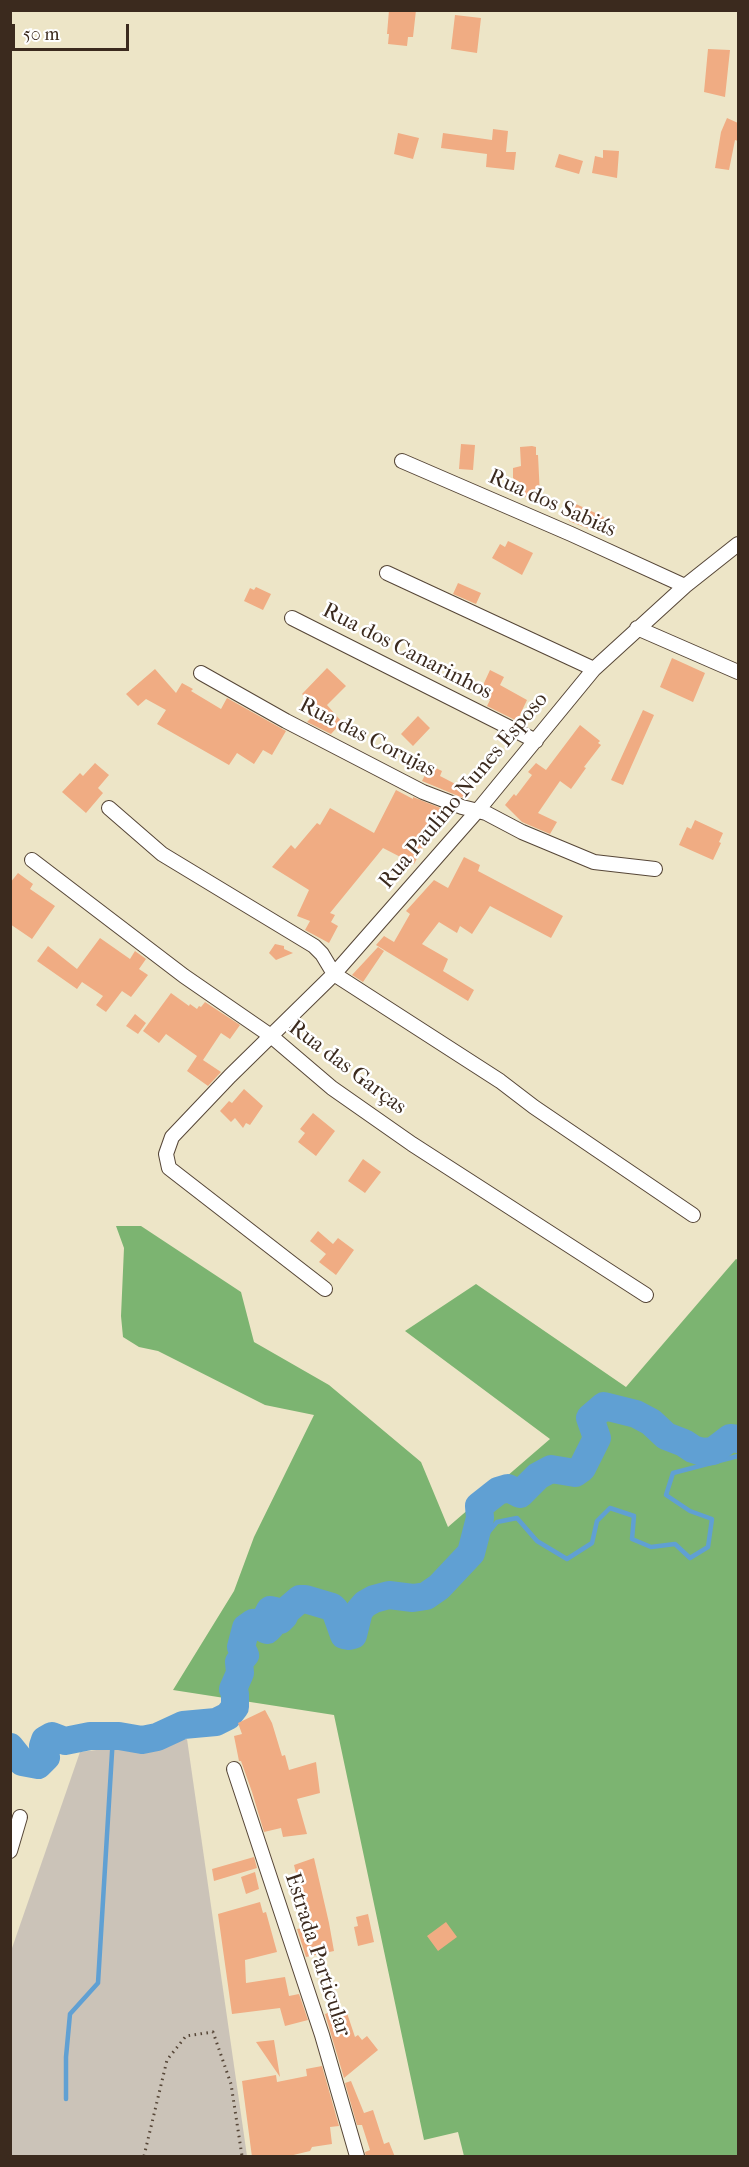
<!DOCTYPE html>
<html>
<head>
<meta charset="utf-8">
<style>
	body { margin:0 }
	#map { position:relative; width:749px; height:2167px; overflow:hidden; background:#ede5c7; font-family:"IM FELL French Canon",serif }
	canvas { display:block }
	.frame { position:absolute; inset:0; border:12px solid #3b2a1e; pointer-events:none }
	.scale { position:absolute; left:12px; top:24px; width:117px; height:27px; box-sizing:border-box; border:3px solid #3b2a1e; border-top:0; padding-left:8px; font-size:18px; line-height:21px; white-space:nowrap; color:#3b2a1e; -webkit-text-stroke:4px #fff; paint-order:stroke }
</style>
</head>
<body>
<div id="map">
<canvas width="749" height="2167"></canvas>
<div class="frame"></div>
<div class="scale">50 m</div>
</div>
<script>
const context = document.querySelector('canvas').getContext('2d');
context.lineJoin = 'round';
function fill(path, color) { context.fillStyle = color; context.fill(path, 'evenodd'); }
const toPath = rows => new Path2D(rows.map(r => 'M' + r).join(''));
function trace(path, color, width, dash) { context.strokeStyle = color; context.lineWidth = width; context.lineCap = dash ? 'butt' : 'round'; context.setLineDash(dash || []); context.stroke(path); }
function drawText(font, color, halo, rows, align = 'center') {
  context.font = font + ' "IM FELL French Canon",serif'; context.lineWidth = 5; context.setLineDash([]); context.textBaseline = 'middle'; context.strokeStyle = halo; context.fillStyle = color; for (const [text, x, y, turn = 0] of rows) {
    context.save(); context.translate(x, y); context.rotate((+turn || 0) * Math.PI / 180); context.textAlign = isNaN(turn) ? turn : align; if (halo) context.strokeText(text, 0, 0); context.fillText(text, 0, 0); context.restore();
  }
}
fill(toPath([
	[187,1739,247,2156,11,2156,11,1951,80,1752]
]), '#cbc3b8');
fill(toPath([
	[116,1226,141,1226,241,1292,254,1342,329,1385,421,1462,448,1527,550,1439,405,1331,476,1284,626,1387,736,1259,738,1260,738,2156,464,2156,458,2132,424,2140,334,1715,173,1690,234,1591,254,1537,314,1415,265,1405,158,1351,139,1347,123,1337,121,1316,124,1248]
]), '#7cb471');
trace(toPath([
	[471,1553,497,1522,517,1518,537,1541,567,1559,592,1543,597,1521,610,1508,634,1516,632,1539,651,1547,675,1544,690,1558,708,1547,712,1519,690,1511,666,1495,673,1473,738,1456],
	[66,2099,66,2057,70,2014,98,1983,113,1736]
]), '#60a0d3', 4.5);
trace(toPath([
	[10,1747,22,1762,38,1765,46,1757,43,1746,45,1740,52,1736,65,1741,90,1736,119,1736,142,1740,157,1737,183,1725,216,1722,228,1716,235,1707,235,1694,233,1689,240,1673,239,1662,245,1655,241,1647,246,1628,253,1623,267,1630,270,1627,267,1616,270,1610,275,1611,277,1618,280,1620,284,1616,286,1611,300,1599,305,1599,332,1607,335,1610,344,1635,349,1636,353,1635,359,1611,365,1604,374,1599,389,1595,413,1598,426,1596,439,1587,471,1553,480,1518,479,1506,498,1491,508,1488,520,1494,538,1476,551,1469,575,1473,582,1468,597,1438,590,1418,604,1406,636,1414,651,1422,666,1436,684,1443,693,1449,702,1452,713,1451,730,1438,738,1439]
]), '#60a0d3', 28);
fill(toPath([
	[389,10,416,10,413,37,408,37,407,46,388,44,389,34,387,34],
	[455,15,481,18,477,53,451,49],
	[708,49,730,50,725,97,704,92],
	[727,118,738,123,738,141,735,140,729,170,715,168,721,132],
	[493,129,508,131,506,152,516,152,514,170,486,167,487,154,441,148,443,133,492,140],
	[398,133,419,138,413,159,394,154],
	[603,150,619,151,617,178,592,173,595,156,603,158],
	[559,154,583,161,579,174,555,167],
	[461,444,475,445,473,470,459,469],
	[532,446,536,447,536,455,538,455,540,496,520,497,519,481,513,482,513,468,521,466,520,447],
	[576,504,604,517,602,530,590,527,589,529,569,521],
	[508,541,533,553,522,575,492,558,500,544,505,547],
	[458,583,481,593,476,604,453,594],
	[256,587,271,594,263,610,244,601,250,588,254,590],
	[672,658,705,673,693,702,660,687],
	[327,668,346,686,327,705,342,722,331,734,307,722,319,710,302,694],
	[155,669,176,693,182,683,193,689,191,691,221,709,227,698,286,731,272,755,263,750,254,764,237,753,229,765,157,724,166,710,146,699,138,706,126,694],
	[490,670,504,677,500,685,527,700,517,721,487,706,490,700,479,694],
	[643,710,654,715,623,785,611,780],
	[418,716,430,728,413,746,401,734],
	[580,725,600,741,598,743,601,745,584,767,586,768,571,789,560,781,538,813,557,822,550,834,522,822,505,805,514,794,516,796,532,775,528,772,536,763,546,770],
	[95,763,109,775,98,788,103,793,86,813,62,792,80,773,83,776],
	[430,765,442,771,440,776,467,790,463,798,422,781],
	[396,790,413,799,413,797,443,809,414,864,383,848,330,913,335,915,331,922,338,926,329,943,305,930,310,921,297,916,309,890,272,867,291,845,295,849,317,823,320,825,330,808,374,833],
	[695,820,723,833,719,842,721,843,713,860,679,845,687,827,691,829],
	[464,857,480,865,478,871,563,916,551,938,490,906,472,934,460,926,457,933,439,922,422,944,448,959,443,971,474,990,468,1001,376,945,384,936,394,942,410,914,406,911,434,880,448,888],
	[18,873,33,884,30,889,55,906,32,939,10,924,10,883],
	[100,938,130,959,135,951,146,959,139,969,148,975,131,997,122,991,106,1012,96,1005,103,996,82,982,77,989,37,961,48,946,77,969],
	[275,944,284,946,284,949,293,953,276,960,269,953],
	[378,947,384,951,363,982,352,975],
	[171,993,189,1006,190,1004,197,1009,199,1006,201,1007,205,1002,240,1025,230,1039,221,1033,203,1060,221,1072,208,1086,187,1071,197,1056,166,1034,159,1043,143,1031],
	[135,1014,146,1023,138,1034,126,1026],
	[244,1089,263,1106,250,1125,246,1123,243,1128,235,1118,231,1122,220,1111,229,1101,232,1103],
	[313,1113,335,1131,316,1156,298,1142,305,1133,300,1129],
	[363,1159,381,1172,365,1193,348,1181],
	[318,1231,333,1244,338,1238,354,1250,336,1275,319,1262,326,1254,310,1241],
	[265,1710,272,1723,282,1756,285,1755,289,1770,316,1762,320,1793,297,1799,307,1834,283,1837,281,1828,264,1832,252,1792,241,1761,239,1761,234,1736,242,1734,238,1723],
	[254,1857,257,1868,214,1881,212,1869],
	[314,1858,329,1923,334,1951,306,1957,297,1929,308,1927,294,1874,296,1873,294,1865],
	[255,1872,259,1889,246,1894,241,1877],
	[260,1902,263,1913,266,1912,277,1952,245,1960,246,1983,285,1977,289,1996,299,1994,308,2020,285,2026,280,2008,232,2014,218,1914],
	[368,1914,374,1942,358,1946,354,1927,358,1926,356,1917],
	[446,1922,457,1937,438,1951,427,1936],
	[345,2007,355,2037,358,2035,362,2040,367,2036,378,2050,344,2078,325,2014],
	[274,2040,280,2077,256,2042],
	[322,2066,339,2126,330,2127,332,2144,312,2147,310,2151,285,2157,252,2157,242,2081,276,2075,277,2082,307,2076,306,2069],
	[351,2081,364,2113,373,2110,384,2144,389,2142,395,2157,366,2157,365,2152,370,2150,362,2125,357,2125,345,2083]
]), '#f0ac83');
const minor = toPath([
	[402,461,571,534,685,586],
	[387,573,594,669],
	[292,618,536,741],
	[637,628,738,672],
	[201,673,286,721,423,792,462,807,486,813,522,832,594,862,655,869],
	[109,808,162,854,314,946,322,954,334,974,500,1081,534,1107,693,1215],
	[32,860,184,976,271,1036,332,1088,412,1144,646,1295],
	[325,1289,169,1168,166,1154,172,1137,230,1076,334,974,479,809,594,669,685,586,738,544],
	[234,1769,322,2035,357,2156],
	[10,1851,20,1817]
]);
trace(minor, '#564637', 16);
trace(toPath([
	[144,2156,167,2060,186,2036,213,2032,231,2084,242,2156]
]), '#564637', 3, [1.5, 4.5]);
trace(minor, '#fff', 14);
drawText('22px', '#3b2a1e', '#fff', [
	["Rua dos Sabiás",552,504,24],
	["Rua dos Canarinhos",407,652,27],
	["Rua das Corujas",367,738,27],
	["Rua Paulino Nunes Esposo",464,791,-50],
	["Rua das Garças",347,1068,37],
	["Estrada Particular",317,1955,72]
]);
</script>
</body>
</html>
